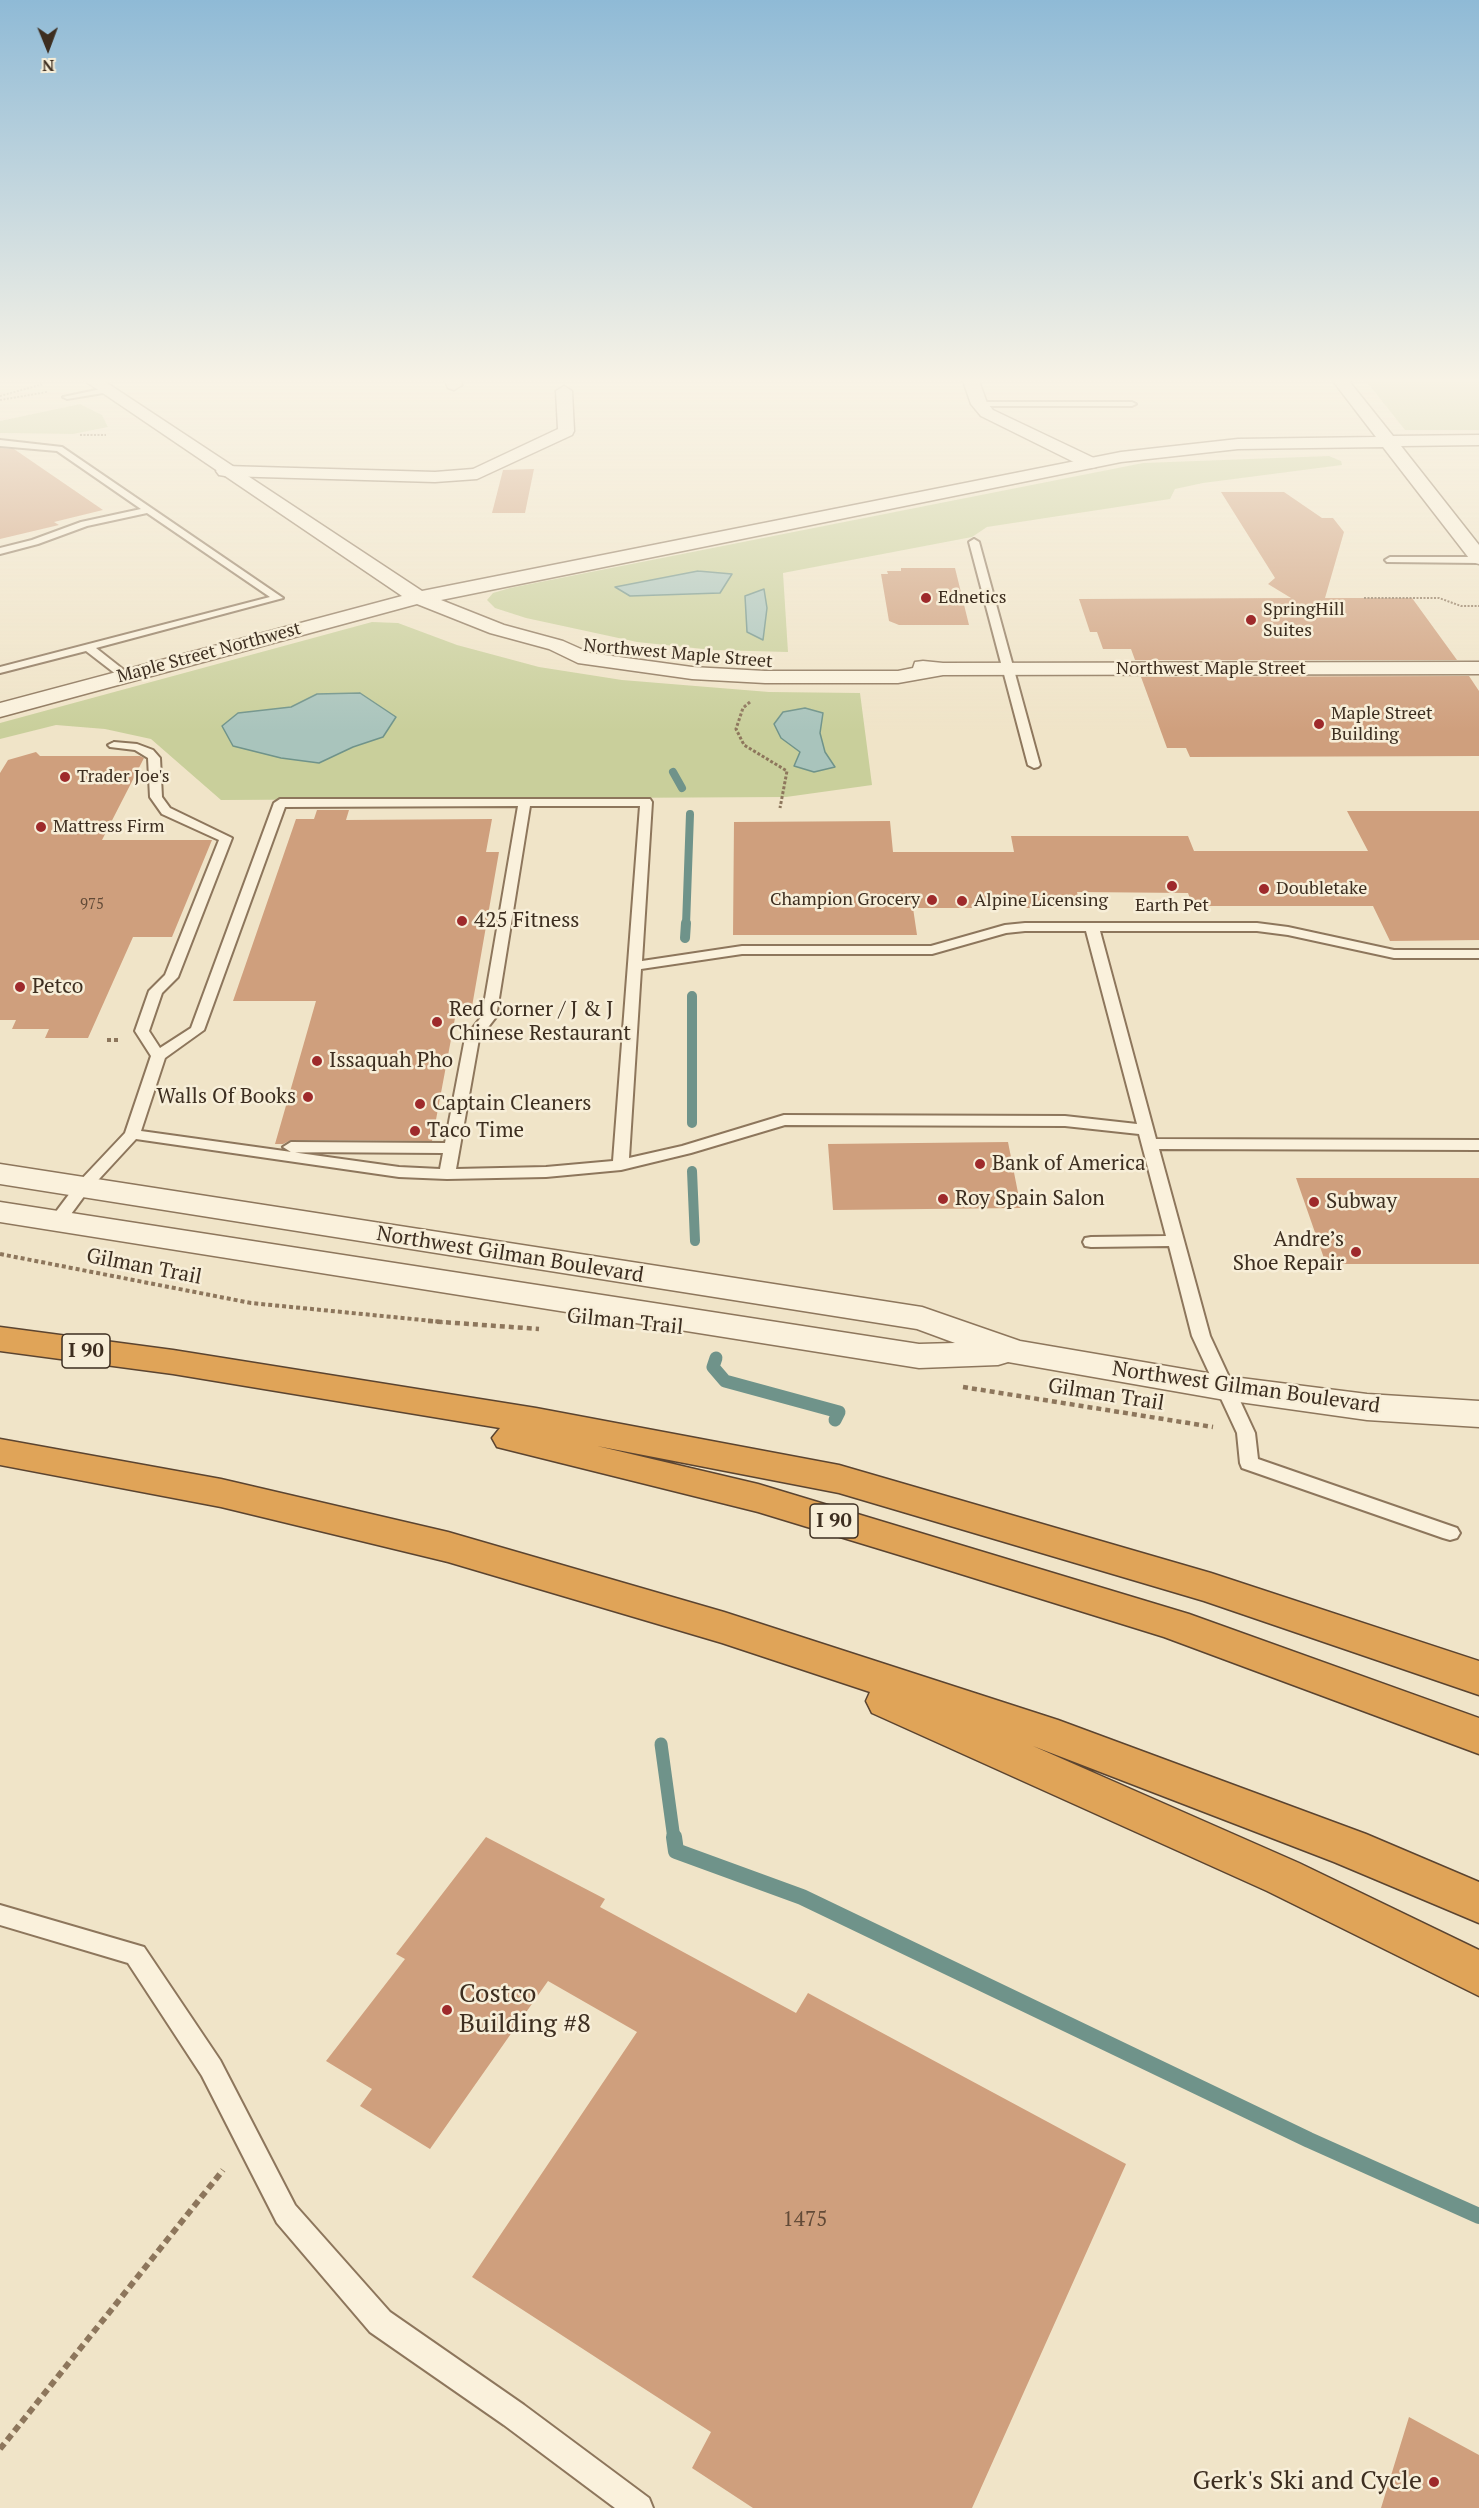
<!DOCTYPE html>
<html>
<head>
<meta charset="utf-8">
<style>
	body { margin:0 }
	#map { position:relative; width:1479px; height:2508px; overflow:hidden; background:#f0e4c8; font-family:"PT Serif",serif }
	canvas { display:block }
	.north { position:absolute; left:18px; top:18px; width:60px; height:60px; -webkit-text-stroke:4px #f7eed8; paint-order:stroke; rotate:179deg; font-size:16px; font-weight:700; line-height:24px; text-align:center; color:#3d2e20 }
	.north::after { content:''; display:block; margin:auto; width:21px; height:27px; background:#3d2e20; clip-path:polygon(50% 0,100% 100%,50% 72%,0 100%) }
</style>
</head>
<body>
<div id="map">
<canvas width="1479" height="2508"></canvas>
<div class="north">N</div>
</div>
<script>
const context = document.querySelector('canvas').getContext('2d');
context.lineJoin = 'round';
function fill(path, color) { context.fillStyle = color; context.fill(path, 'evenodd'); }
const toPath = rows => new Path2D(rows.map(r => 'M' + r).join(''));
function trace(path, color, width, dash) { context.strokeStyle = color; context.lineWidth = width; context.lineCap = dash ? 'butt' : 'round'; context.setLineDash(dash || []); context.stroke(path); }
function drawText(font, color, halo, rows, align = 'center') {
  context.font = font + ' "PT Serif",serif'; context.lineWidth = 5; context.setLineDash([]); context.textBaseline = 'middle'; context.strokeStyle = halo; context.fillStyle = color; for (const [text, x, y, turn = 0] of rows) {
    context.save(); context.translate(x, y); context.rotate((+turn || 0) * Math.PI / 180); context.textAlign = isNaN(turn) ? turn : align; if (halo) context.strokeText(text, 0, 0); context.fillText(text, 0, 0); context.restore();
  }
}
fill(toPath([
	[1366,381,1479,381,1479,430,1405,430],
	[80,404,102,415,108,427,73,434,0,433,0,421],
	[1329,456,1341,461,1342,465,1203,483,1175,489,1170,499,987,527,972,537,783,573,788,652,713,650,637,642,526,618,495,608,487,600,493,593,510,588,1143,463],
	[372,622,398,623,457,645,539,667,622,680,769,692,860,693,872,785,786,797,221,800,151,739,105,729,56,725,0,739,0,723]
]), '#c9cf9b');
const water = toPath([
	[698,571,732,574,720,593,630,596,615,587,698,571],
	[764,589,767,608,763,640,747,632,745,596,764,589],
	[360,693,396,717,383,737,353,747,319,763,281,758,233,746,222,726,238,713,291,707,317,694,360,693],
	[805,708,823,713,820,733,825,752,835,767,814,772,794,766,800,752,781,738,774,724,783,712,805,708]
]);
fill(water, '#a9c4bc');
trace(water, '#6f938a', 1.5);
trace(toPath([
	[673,772,682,788],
	[686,925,690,814]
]), '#6f938a', 8);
trace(toPath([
	[685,938,686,923],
	[692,996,692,1123],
	[692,1171,695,1241]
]), '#6f938a', 10);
trace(toPath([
	[716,1358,713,1367,725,1381,839,1412,835,1420],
	[661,1744,674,1839]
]), '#6f938a', 13);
trace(toPath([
	[674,1837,676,1851,802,1897,1309,2140,1479,2216]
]), '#6f938a', 16);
fill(toPath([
	[0,448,14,449,103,510,54,522,59,525,0,539],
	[534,469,525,513,492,513,503,470],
	[1221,492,1284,492,1322,518,1333,518,1344,532,1325,598,1412,598,1457,660,1135,660,1131,649,1103,649,1097,632,1090,632,1079,599,1291,598,1268,584,1275,578],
	[901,568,955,568,969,625,899,625,889,621,881,574,888,574,887,571,901,571],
	[1469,676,1479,691,1479,756,1190,757,1186,748,1167,748,1141,677],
	[36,752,40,756,140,756,144,758,102,840,212,840,172,937,133,937,88,1038,45,1038,49,1029,12,1029,16,1020,0,1020,0,773,8,760],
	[317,810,349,810,346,820,492,819,486,852,499,852,470,1018,455,1018,432,1141,291,1140,283,1144,275,1144,316,1001,233,1001,296,819,314,819],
	[1347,811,1479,811,1479,940,1390,941,1373,906,1193,906,1188,893,1077,892,1081,908,913,908,917,935,733,935,734,822,890,821,893,852,1014,852,1011,836,1188,836,1194,851,1368,851],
	[1008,1142,1021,1208,833,1210,828,1144],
	[1296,1178,1479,1178,1479,1264,1326,1264],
	[486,1837,605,1899,600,1907,796,2013,808,1993,1126,2164,972,2508,753,2508,692,2468,711,2432,472,2277,637,2032,548,1981,430,2149,360,2106,372,2089,326,2061,405,1959,396,1954],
	[1409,2417,1479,2455,1479,2508,1381,2508]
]), '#cf9f7d');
const service = toPath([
	[106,388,110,390,109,392,67,399,63,397,106,388],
	[979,402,1132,402,1136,404,1132,406,976,406,975,404,979,402],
	[0,440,62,447,283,598,96,648,129,674,129,678,121,678,86,651,0,673,0,667,270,597,147,513,87,526,38,544,0,554,0,548,32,540,81,522,141,509,57,451,0,446,0,440],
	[974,539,979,542,1040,765,1038,767,1034,768,1028,765,969,542,974,539],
	[1390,557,1479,557,1479,563,1387,562,1385,560,1390,557],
	[114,742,137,744,153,750,160,758,162,797,170,808,232,838,178,977,162,993,149,1031,160,1048,191,1028,274,803,280,799,650,799,652,802,642,961,742,946,931,946,1005,925,1025,923,1257,923,1288,927,1394,950,1479,950,1479,958,1394,958,1288,935,1257,931,1100,931,1156,1139,1479,1140,1479,1150,1159,1149,1210,1336,1255,1433,1258,1459,1457,1528,1460,1533,1457,1538,1450,1540,1443,1538,1242,1468,1240,1463,1237,1433,1192,1336,1169,1246,1091,1247,1085,1246,1083,1242,1085,1238,1091,1237,1166,1236,1139,1134,1065,1126,785,1125,691,1153,621,1170,546,1177,447,1179,399,1177,136,1139,88,1191,63,1225,51,1225,49,1221,76,1185,125,1133,151,1056,135,1031,149,991,165,975,219,840,162,814,150,797,148,758,135,750,110,747,108,745,114,742],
	[518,806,482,1016,465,1038,445,1143,291,1142,283,1147,291,1152,443,1153,440,1169,399,1167,141,1131,165,1058,204,1030,285,807,518,806],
	[530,806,640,806,613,1161,546,1167,456,1169,479,1039,496,1017,530,806],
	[1025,931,1086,931,1137,1124,1065,1116,784,1115,682,1146,629,1158,641,969,742,954,932,954,1006,933,1025,931],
	[0,1905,144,1947,220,2060,295,2205,390,2312,524,2405,649,2498,653,2508,615,2508,504,2425,370,2332,277,2223,202,2076,128,1963,0,1925,0,1905]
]);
const minor = toPath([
	[445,381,461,381,462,385,454,390,448,388,445,381],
	[963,381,979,381,987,403,993,410,1096,459,1099,463,1096,467,1090,468,1084,467,981,416,971,404,963,381],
	[564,386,572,391,574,431,572,435,477,479,435,482,225,476,219,475,216,471,219,467,225,466,435,472,473,469,558,429,556,391,564,386]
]);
const tertiary = toPath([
	[85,381,104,381,422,591,1121,452,1238,439,1376,437,1333,381,1349,381,1393,436,1479,435,1479,445,1401,446,1479,545,1479,564,1472,562,1383,447,1238,449,1121,462,441,600,504,625,563,641,590,653,692,667,765,671,898,671,913,668,915,662,923,661,943,663,1479,662,1479,674,943,675,898,683,765,683,692,679,578,663,549,649,490,633,417,604,0,717,0,703,402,596,85,381],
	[0,1164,922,1307,1020,1341,1225,1376,1367,1394,1479,1401,1479,1427,1367,1420,1225,1400,1008,1362,998,1365,919,1368,0,1222,0,1202,919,1344,955,1343,917,1329,0,1184,0,1164]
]);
const motorway = toPath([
	[0,1327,173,1350,536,1408,839,1465,1211,1573,1479,1661,1479,1695,1204,1601,839,1493,597,1446,758,1484,1189,1614,1479,1718,1479,1754,1164,1637,919,1561,758,1512,497,1447,492,1438,500,1428,173,1374,0,1351,0,1327],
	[0,1439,221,1479,448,1532,724,1612,1058,1720,1366,1834,1479,1882,1479,1923,1334,1862,1033,1746,1299,1863,1479,1950,1479,1996,1267,1891,872,1713,866,1701,870,1692,722,1643,448,1562,221,1507,0,1465,0,1439]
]);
trace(service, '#8d765c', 4);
trace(minor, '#8d765c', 3);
trace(tertiary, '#8d765c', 3);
trace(motorway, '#5b4430', 3);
trace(toPath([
	[0,396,43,384],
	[0,400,47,392],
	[80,435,106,435],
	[1364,598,1439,598,1461,606,1479,606]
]), '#8d765c', 2, [2, 1.5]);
trace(toPath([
	[750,702,743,708,736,729,744,745,787,771,780,808]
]), '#8d765c', 3, [3, 2]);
trace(toPath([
	[107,1040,121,1040],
	[0,1254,251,1303,443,1322]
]), '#8d765c', 4, [4, 3]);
trace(toPath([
	[428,1321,539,1329],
	[963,1387,1213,1427]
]), '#8d765c', 4.5, [5, 4]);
trace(toPath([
	[0,2449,223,2170]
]), '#8d765c', 6, [7, 4.5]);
fill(service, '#faf1dc');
fill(minor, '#faf1dc');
fill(tertiary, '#faf1dc');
fill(motorway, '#e0a458');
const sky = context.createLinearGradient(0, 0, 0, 732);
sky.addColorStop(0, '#8fbad6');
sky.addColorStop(0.52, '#f8f3e6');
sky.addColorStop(1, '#f8f3e600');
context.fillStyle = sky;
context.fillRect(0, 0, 1479, 732);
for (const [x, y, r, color] of [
	[926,598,6,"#9e2a2b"],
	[1251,620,6,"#9e2a2b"],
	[1319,724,6,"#9e2a2b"],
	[65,777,6,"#9e2a2b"],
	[41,827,6,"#9e2a2b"],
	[1172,886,6,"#9e2a2b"],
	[1264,889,6,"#9e2a2b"],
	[932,900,6,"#9e2a2b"],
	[962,901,6,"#9e2a2b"],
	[462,921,6,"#9e2a2b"],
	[20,987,6,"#9e2a2b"],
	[437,1022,6,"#9e2a2b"],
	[317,1061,6,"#9e2a2b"],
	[308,1097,6,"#9e2a2b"],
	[420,1104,6,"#9e2a2b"],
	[415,1131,6,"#9e2a2b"],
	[980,1164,6,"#9e2a2b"],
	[943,1199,6,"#9e2a2b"],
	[1314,1202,6,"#9e2a2b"],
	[1356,1252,6,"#9e2a2b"],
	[447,2010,6,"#9e2a2b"],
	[1434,2482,6,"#9e2a2b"]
]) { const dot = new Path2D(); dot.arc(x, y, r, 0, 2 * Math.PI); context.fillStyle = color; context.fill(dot); trace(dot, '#f7eed8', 2); }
drawText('15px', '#624a37', null, [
	["975",92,905]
]);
drawText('18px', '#3d2e20', '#f7eed8', [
	["Ednetics",938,598],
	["SpringHill",1263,610],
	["Suites",1263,631],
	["Maple Street",1331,714],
	["Building",1331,735],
	["Trader Joe's",77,777],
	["Mattress Firm",53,827],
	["Doubletake",1276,889],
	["Champion Grocery",920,900,"right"],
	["Alpine Licensing",974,901],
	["Earth Pet",1172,906,"center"]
], 'left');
drawText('18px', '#3d2e20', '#f7eed8', [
	["Maple Street Northwest",209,653,-15],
	["Northwest Maple Street",678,654,5],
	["Northwest Maple Street",1211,669]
]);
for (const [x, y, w] of [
	[86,1351,48],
	[834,1521,48]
]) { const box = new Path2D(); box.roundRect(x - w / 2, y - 17, w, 34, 4.5); context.fillStyle = '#f7eed8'; context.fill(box); trace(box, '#3d2e20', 1.5); }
drawText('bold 20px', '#3d2e20', null, [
	["I 90",86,1351],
	["I 90",834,1521]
]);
drawText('21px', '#3d2e20', '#f7eed8', [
	["425 Fitness",474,921],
	["Petco",32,987],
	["Red Corner / J & J",449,1010],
	["Chinese Restaurant",449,1034],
	["Issaquah Pho",329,1061],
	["Walls Of Books",296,1097,"right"],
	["Captain Cleaners",432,1104],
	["Taco Time",427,1131],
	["Bank of America",992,1164],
	["Roy Spain Salon",955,1199],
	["Subway",1326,1202],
	["Andre’s",1344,1240,"right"],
	["Shoe Repair",1344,1264,"right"]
], 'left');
drawText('21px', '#3d2e20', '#f7eed8', [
	["Northwest Gilman Boulevard",510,1255,9],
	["Gilman Trail",144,1267,11],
	["Gilman Trail",625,1322,6],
	["Northwest Gilman Boulevard",1246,1388,8],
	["Gilman Trail",1106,1395,9]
]);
drawText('21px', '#624a37', null, [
	["1475",805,2220]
]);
drawText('26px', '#3d2e20', '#f7eed8', [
	["Costco",459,1995],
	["Building #8",459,2025],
	["Gerk's Ski and Cycle",1422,2482,"right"]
], 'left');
</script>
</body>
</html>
